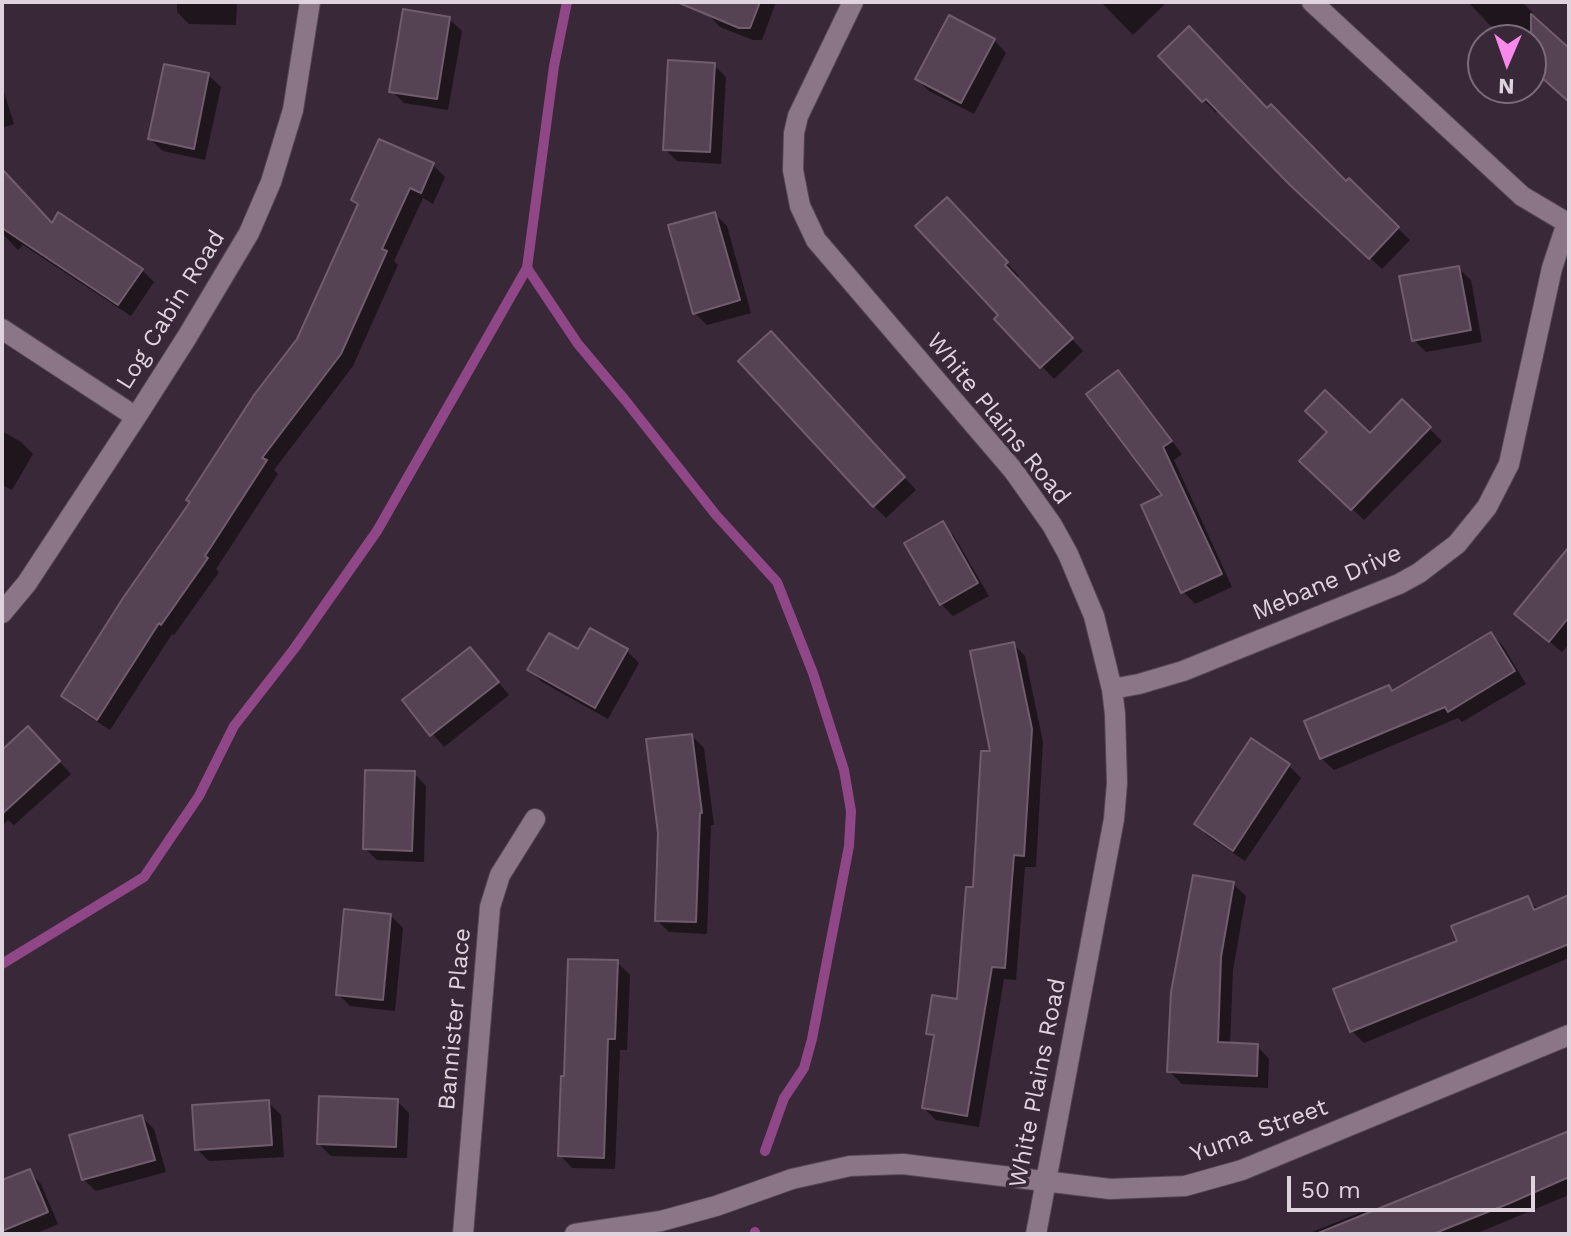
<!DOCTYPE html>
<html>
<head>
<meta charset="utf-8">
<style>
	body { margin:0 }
	#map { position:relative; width:1571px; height:1236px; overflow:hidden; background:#392837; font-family:"Work Sans",sans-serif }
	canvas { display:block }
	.frame { position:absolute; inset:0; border:4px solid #dfd3dd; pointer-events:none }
	.north { position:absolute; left:1467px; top:24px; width:80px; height:80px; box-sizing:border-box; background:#392837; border:2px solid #7b6c79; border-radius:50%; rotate:182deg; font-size:22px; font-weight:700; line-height:32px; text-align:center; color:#dfd3dd }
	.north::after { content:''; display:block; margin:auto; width:28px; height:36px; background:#f888eb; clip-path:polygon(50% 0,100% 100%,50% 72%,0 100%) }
	.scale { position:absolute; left:1287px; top:1176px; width:248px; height:36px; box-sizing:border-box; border:4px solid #dfd3dd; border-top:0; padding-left:10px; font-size:24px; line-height:28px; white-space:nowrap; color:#dfd3dd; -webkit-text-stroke:6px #392837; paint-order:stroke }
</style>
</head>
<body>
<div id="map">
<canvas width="1571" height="1236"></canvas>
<div class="frame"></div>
<div class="north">N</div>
<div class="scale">50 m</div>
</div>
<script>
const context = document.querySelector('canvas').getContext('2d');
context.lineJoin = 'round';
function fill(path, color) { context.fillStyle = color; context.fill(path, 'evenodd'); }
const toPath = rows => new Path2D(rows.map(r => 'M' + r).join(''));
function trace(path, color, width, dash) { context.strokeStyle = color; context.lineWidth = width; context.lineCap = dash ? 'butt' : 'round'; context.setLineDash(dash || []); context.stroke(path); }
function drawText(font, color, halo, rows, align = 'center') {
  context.font = font + ' "Work Sans",sans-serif'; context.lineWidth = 7; context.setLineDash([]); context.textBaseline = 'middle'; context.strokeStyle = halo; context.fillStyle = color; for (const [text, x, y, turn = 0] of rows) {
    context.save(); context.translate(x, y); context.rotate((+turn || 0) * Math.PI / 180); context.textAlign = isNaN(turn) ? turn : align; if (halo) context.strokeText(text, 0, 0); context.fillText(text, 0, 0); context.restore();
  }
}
fill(toPath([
	[177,2,237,2,236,25,189,24,177,12],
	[713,2,776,2,762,40,753,40,720,27,708,14],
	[1101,2,1164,2,1166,3,1133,35],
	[1468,2,1522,2,1533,13,1530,16,1569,51,1569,101,1531,67,1531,40,1504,40],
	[449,19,462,31,448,110,404,103,392,91],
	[994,40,1006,53,974,114,929,91,917,79],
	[1161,56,1267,111,1347,184,1349,181,1410,240,1382,269,1304,197,1219,109,1216,113],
	[714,65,726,77,721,164,677,161,665,149],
	[208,75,221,87,205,160,163,151,150,139],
	[2,86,14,124,2,128],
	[433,165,445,177,433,204,423,198,394,261,398,265,353,366,274,470,278,474,216,569,219,572,174,635,172,634,110,730,76,708,64,696,299,340,360,206,354,200],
	[2,171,52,225,142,270,154,282,131,316,23,245,18,250,2,233],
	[959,212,1019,276,1016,279,1083,351,1054,379,997,319,1001,315],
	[715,214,727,226,751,313,707,325,695,313],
	[1458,268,1471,280,1482,342,1426,352,1414,340],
	[783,346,916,490,886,518,874,506],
	[1118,373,1182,454,1174,460,1232,587,1195,604,1183,591,1166,496],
	[1402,402,1442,441,1364,520,1302,461,1370,436],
	[2,431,21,442,33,454,12,490,2,485],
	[942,524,954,536,989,596,953,616,941,604],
	[1569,550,1569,644,1562,652,1517,614],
	[591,630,627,651,639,663,608,719,542,682,530,670,579,652],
	[1491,634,1503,646,1526,684,1462,722,1458,718,1334,770,1321,758,1388,687,1394,692],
	[1013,644,1025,656,1043,742,1036,867,1025,867,1016,980,1004,979,979,1127,936,1120,924,1108,935,1040,928,1033,959,1002],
	[481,661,509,695,444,747,404,701],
	[692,736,704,748,714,825,711,825,707,934,669,932,657,920],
	[40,741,71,774,14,825,8,820,2,826,2,752],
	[1252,741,1289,766,1301,778,1245,861,1208,836,1196,824],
	[414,773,426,786,424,862,377,860,365,848],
	[1233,884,1246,896,1233,970,1230,1045,1257,1046,1269,1059,1268,1088,1182,1084,1169,1071],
	[1569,898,1569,958,1364,1043,1352,1031,1527,899,1539,910],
	[391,916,403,928,395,1011,350,1006,338,994],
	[617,962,630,975,627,1050,620,1050,615,1169,572,1168,560,1155,566,1078],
	[397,1101,409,1113,407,1158,331,1156,319,1144],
	[268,1102,281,1115,284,1157,209,1161,197,1149],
	[142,1117,154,1129,166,1172,96,1191,83,1179],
	[1569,1134,1569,1195,1475,1234,1307,1234,1367,1210,1370,1213],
	[29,1171,41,1184,58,1224,35,1234,2,1234,2,1182]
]), '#0007');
trace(toPath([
	[527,268,578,344,625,400,716,515,777,582,813,673,844,770,851,811,849,846,812,1039,804,1068,784,1098,765,1151],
	[2,964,144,877,199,796,234,726,294,649,377,531,527,268,554,66,567,2],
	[755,1234,755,1232]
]), '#904788', 10);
const building = toPath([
	[677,2,760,2,750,28,739,28,677,2],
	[403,9,450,17,437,99,389,92,403,9],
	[1531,14,1569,48,1569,102,1531,68,1531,14],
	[949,15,995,39,961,103,915,79,949,15],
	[1189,26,1267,108,1271,104,1346,181,1349,178,1399,227,1369,259,1290,185,1206,99,1202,102,1158,56,1189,26],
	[668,60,715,63,710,152,663,150,668,60],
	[164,64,209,73,194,149,148,139,164,64],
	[379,139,434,163,421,193,410,188,382,249,387,251,341,354,262,458,267,460,205,556,208,558,161,625,159,623,97,720,61,696,123,598,190,502,186,500,254,395,297,339,358,204,351,200,379,139],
	[2,169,52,223,58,212,143,269,118,305,2,228,2,169],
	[947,197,1008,262,1005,265,1073,338,1040,368,994,319,998,315,915,226,947,197],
	[715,212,740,300,693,314,668,225,715,212],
	[1459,266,1471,330,1412,341,1399,276,1459,266],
	[771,331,905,477,873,507,738,361,771,331],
	[1118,370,1172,441,1163,447,1222,574,1181,593,1141,505,1162,495,1086,394,1118,370],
	[1325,390,1370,433,1402,399,1431,427,1351,510,1299,461,1327,432,1305,411,1325,390],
	[943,521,978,583,940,605,904,543,943,521],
	[1569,547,1569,617,1549,642,1514,614,1569,547],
	[590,628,628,649,595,708,527,670,549,633,578,649,590,628],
	[1491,632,1515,671,1448,712,1445,707,1320,759,1304,721,1389,685,1392,691,1491,632],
	[1014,642,1032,729,1024,856,1014,855,1005,968,992,967,967,1116,922,1108,934,1035,926,1034,932,995,957,999,966,887,973,887,981,751,990,751,970,651,1014,642],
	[470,647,499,682,430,736,402,700,470,647],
	[28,726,60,761,2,814,2,750,28,726],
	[692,734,702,813,700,813,696,922,655,921,658,833,646,739,692,734],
	[1251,738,1290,764,1233,851,1194,824,1251,738],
	[365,770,415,771,412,851,363,849,365,770],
	[1193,875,1234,882,1221,957,1218,1042,1258,1044,1257,1076,1167,1072,1171,992,1193,875],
	[1569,895,1569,944,1350,1032,1333,989,1457,941,1451,926,1528,896,1534,910,1569,895],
	[344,909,391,914,383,1000,336,995,344,909],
	[568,959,618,960,615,1039,608,1039,604,1158,558,1156,561,1076,564,1076,568,959],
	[319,1096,398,1099,396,1147,317,1144,319,1096],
	[269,1100,272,1145,195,1150,192,1105,269,1100],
	[142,1115,155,1160,82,1180,69,1135,142,1115],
	[1569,1131,1569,1177,1510,1203,1433,1234,1316,1234,1569,1131],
	[30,1169,48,1212,2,1231,2,1180,30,1169]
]);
fill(building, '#554252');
trace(building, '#705c6d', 2);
const minor = toPath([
	[853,2,798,116,794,133,793,170,800,206,816,240,1013,470,1052,525,1068,554,1094,616,1112,689,1115,714,1117,783,1114,819,1036,1234],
	[1312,2,1522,196,1569,224],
	[2,329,136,417],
	[2,613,27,583,136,417,187,337,249,233,271,182,293,110,310,2],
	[1112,689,1139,684,1183,671,1399,584,1419,573,1457,544,1487,507,1509,464,1552,268,1567,223],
	[463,1234,490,907,500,875,535,819],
	[575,1234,661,1221,716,1206,792,1179,850,1166,903,1164,1110,1189,1185,1186,1242,1170,1569,1035]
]);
trace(minor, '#554753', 22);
trace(minor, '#8b7688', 20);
drawText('24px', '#dfd3dd', '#392837', [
	["Log Cabin Road",171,310,-58],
	["White Plains Road",998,419,51],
	["Mebane Drive",1327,583,-23],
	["Bannister Place",455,1019,-85],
	["White Plains Road",1038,1083,-79],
	["Yuma Street",1259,1131,-20]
]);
</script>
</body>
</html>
